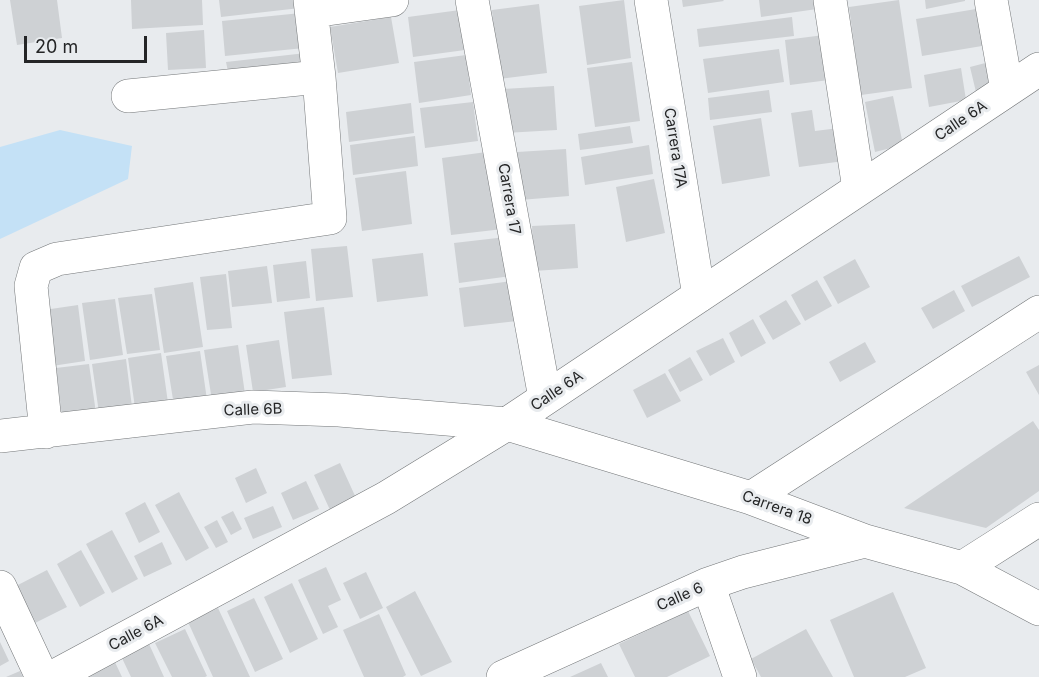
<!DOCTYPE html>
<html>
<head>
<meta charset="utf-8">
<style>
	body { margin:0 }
	#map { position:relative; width:1039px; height:677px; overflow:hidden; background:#e8ebee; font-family:Inter,sans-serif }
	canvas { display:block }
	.scale { position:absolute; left:24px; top:36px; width:123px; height:27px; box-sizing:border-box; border:3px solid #242526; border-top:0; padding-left:8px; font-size:18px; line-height:21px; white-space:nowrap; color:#242526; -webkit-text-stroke:4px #e8ebee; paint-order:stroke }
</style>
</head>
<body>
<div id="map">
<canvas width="1039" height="677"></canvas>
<div class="scale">20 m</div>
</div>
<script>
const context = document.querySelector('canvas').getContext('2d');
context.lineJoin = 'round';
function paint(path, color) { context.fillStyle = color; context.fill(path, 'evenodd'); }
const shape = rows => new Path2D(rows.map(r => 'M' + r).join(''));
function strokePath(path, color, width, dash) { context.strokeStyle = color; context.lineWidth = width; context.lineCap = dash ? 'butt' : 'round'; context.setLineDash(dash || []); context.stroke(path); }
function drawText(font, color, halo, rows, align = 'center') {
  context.font = font + ' Inter,sans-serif'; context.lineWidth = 6; context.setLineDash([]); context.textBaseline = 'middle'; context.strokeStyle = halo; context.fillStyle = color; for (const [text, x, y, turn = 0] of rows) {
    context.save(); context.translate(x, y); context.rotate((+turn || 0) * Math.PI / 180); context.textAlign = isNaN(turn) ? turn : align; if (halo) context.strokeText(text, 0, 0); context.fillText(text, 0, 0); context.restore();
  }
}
paint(shape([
	[60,130,132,146,128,179,0,239,0,147]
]), '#c4e1f6');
paint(shape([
	[10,0,57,0,62,38,17,45],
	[131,0,202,0,203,25,132,29],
	[219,0,300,0,300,8,221,17],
	[624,0,631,58,587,65,579,6],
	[682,0,723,0,724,1,683,7],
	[759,0,815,0,817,9,761,17],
	[899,0,912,88,861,95,849,7],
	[925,0,965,0,965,1,926,9],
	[539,4,547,73,499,79,492,10],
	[982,8,988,45,922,56,916,19],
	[460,10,465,50,413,57,408,17],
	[301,13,304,48,225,56,222,21],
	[391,17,399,63,338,73,330,27],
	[792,17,794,36,699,47,697,29],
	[204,30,206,68,168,70,166,33],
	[824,35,829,80,790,85,785,40],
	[779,49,784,82,708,93,703,59],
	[306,53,305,73,231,86,226,62],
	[466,55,471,95,419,103,414,62],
	[993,61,999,86,976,92,970,67],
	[632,62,640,121,595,127,587,68],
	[961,68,966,100,929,107,924,75],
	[554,86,557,130,505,133,503,89],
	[769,90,772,112,710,120,708,98],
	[893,96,903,145,875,152,865,102],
	[473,102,478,141,425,148,420,108],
	[411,103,414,133,349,142,346,112],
	[812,110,815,131,839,128,844,161,799,167,791,113],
	[761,118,770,176,722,184,713,126],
	[630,126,633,143,580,150,578,134],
	[415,136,418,166,353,175,350,145],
	[649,145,653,174,585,185,581,157],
	[566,149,569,196,520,200,517,152],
	[494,151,503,229,451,235,442,158],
	[406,171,412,224,362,231,355,178],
	[654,179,665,233,626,242,616,187],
	[575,224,578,268,534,271,532,226],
	[506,237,511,276,459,283,454,243],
	[347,246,353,297,316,301,311,249],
	[423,253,428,296,377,302,372,259],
	[1019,256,1030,277,972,307,961,286],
	[855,259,870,287,838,304,823,277],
	[306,261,310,298,277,302,273,265],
	[267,266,272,303,232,307,228,271],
	[226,274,232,328,207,330,200,277],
	[817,280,832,306,805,321,791,295],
	[512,281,517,321,464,327,459,288],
	[193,282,203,347,164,353,154,288],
	[954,290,965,311,933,329,921,308],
	[152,294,160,350,127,354,118,298],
	[115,299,123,355,90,360,82,303],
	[786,300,801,324,773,340,759,316],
	[78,305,85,361,52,366,44,310],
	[324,307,332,375,292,379,284,312],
	[753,319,766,343,741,357,729,333],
	[723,338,735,362,710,376,696,351],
	[279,340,286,387,253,392,246,345],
	[865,342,876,362,840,382,829,362],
	[238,345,246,401,213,407,204,350],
	[200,351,208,407,175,412,166,356],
	[161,353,169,410,136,415,128,358],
	[690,357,703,380,680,392,668,370],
	[126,359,133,415,100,420,92,364],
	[89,364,97,420,63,425,56,368],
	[1039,365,1039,395,1026,372],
	[665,373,681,401,647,418,633,390],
	[1033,421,1039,430,1039,491,986,528,904,508],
	[340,463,356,498,330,510,314,475],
	[256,468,267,493,246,503,235,478],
	[306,481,319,509,293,520,281,493],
	[179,492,209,548,186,561,155,505],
	[145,502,160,532,139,543,125,513],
	[273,506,282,527,253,539,244,518],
	[233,511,242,529,231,535,221,517],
	[217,520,228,542,216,548,204,527],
	[112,530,138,579,112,593,86,544],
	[162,542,172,564,144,577,134,556],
	[81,550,105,593,80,607,57,564],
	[326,567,341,600,328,606,338,627,323,634,298,580],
	[47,570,67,607,35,623,16,586],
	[366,572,383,608,360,619,343,583],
	[292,583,318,639,290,653,264,597],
	[415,591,452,662,421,676,386,607],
	[893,592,926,668,905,677,854,677,830,620],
	[254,598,283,659,255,672,227,611],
	[218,608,250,677,213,677,188,622],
	[688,611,710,656,667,677,635,677,619,644],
	[379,614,406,675,403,677,364,677,343,630],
	[185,629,207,676,205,677,172,677,155,643],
	[806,629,833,677,761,677,751,659],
	[0,642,9,661,0,666],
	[149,644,164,677,131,677,121,656],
	[113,658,122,677,81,677],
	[601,663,608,677,570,677],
	[20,671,23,677,6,677]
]), '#ced1d4');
const minor = shape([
	[472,0,545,398],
	[651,0,699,296],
	[830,0,859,189],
	[991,0,1007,90],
	[313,11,392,0],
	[128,96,319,77],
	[46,432,31,286,36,268,57,259,330,218,319,77,310,0],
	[0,436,253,407,339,410,507,424,751,498,865,541,962,568,1039,609],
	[751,498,1039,312],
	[962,568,1039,519],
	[708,584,740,677],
	[0,587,42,677],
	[53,677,386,498,507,424,1039,69],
	[503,677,708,584,743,572,865,541]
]);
strokePath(minor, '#737678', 34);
strokePath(minor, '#fff', 33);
drawText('15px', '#242526', '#e8ebee', [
	["Calle 6A",961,121,-34],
	["Carrera 17A",675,148,81],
	["Carrera 17",509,199,80],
	["Calle 6A",557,391,-34],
	["Calle 6B",253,410,-2],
	["Carrera 18",777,508,20],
	["Calle 6",680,597,-24],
	["Calle 6A",136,633,-28]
]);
</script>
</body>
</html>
